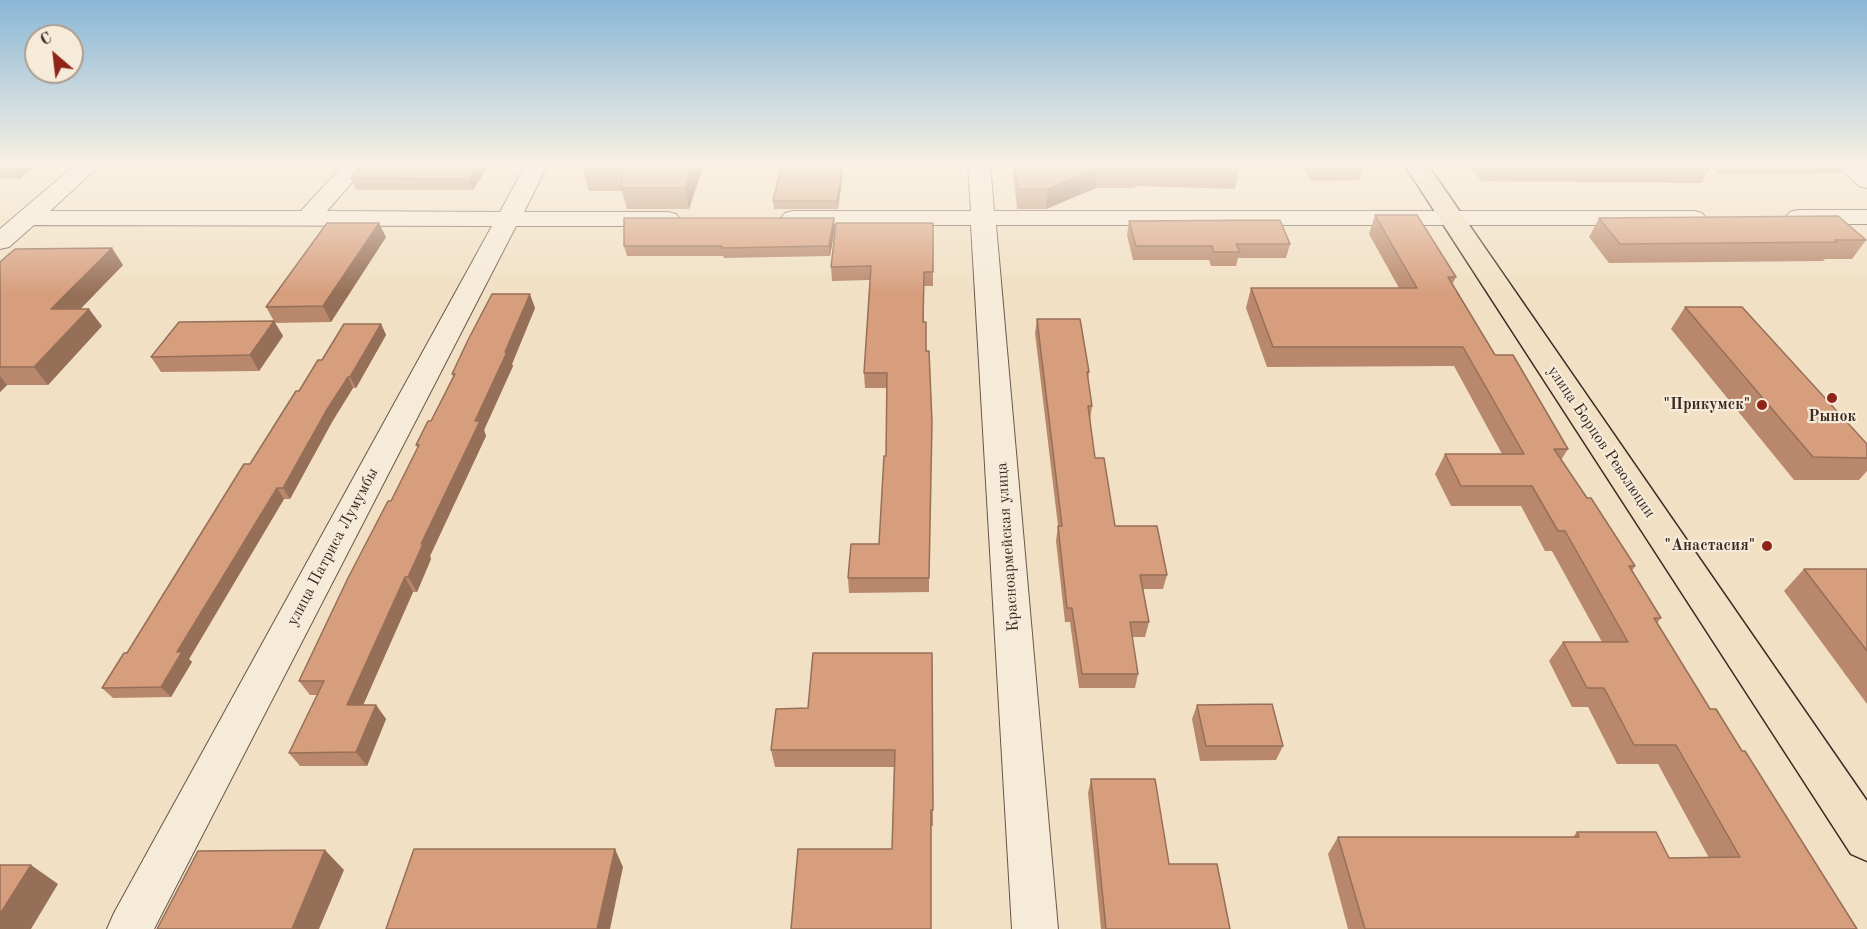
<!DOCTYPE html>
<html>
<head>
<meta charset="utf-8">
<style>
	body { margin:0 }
	#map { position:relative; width:1867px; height:929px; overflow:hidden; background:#f1e0c4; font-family:"Old Standard TT",serif }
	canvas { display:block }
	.north { position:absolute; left:24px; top:24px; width:60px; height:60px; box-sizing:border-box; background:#f6ebd9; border:2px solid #ab9d90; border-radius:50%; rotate:332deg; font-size:16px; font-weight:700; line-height:24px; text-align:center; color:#3b2922 }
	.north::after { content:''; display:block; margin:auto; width:21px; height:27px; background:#8f2418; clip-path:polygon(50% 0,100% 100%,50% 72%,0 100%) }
</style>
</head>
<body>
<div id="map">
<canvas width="1867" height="929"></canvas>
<div class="north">С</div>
</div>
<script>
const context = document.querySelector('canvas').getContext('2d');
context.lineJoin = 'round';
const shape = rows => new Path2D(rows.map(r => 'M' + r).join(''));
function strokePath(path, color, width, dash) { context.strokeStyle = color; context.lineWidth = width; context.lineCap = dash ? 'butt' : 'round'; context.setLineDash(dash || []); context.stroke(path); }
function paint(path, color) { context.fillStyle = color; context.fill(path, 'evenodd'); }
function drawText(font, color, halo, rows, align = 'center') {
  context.font = font + ' "Old Standard TT",serif'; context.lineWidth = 4.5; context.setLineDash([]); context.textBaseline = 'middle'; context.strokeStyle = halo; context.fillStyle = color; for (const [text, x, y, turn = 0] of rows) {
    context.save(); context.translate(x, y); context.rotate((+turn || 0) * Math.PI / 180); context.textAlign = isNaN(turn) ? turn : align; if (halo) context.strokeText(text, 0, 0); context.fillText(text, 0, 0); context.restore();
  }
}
const minor = shape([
	[76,164,101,164,50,211,301,211,344,164,368,164,327,211,500,212,526,164,548,164,524,212,668,212,676,214,680,219,676,224,668,226,516,226,154,929,107,929,114,913,492,226,34,225,9,247,0,249,0,229,76,164],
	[968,164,990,164,994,211,1694,211,1702,213,1706,218,1702,223,1694,225,996,225,1058,929,1012,929,971,225,793,225,785,223,781,218,785,213,793,211,971,211,968,164],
	[1836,164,1861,164,1867,169,1867,188,1859,186,1836,164],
	[1798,210,1867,210,1867,224,1798,224,1790,222,1786,217,1790,212,1798,210]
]);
const major = shape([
	[1404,164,1427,164,1867,801,1867,861,1851,854,1404,164]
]);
strokePath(minor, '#68574a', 2);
strokePath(major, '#3b2922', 3);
paint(minor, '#f6ebd9');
paint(major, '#f1e0c4');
paint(shape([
	[0,164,38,164,20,179,0,178],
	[363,164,490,164,473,190,357,190,351,178],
	[704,164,689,209,627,209,622,191,589,191,583,170],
	[1012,164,1237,164,1239,170,1235,189,1135,186,1135,188,1096,188,1046,209,1017,209],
	[1302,164,1362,164,1364,166,1359,180,1311,181],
	[1469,164,1848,164,1842,173,1720,175,1711,167,1701,183,1481,181],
	[843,165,843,172,838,209,774,209,773,201],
	[1375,215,1456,277,1452,285,1495,355,1568,449,1561,460,1587,498,1635,566,1632,571,1661,618,1657,623,1710,709,1742,751,1857,929,1348,929,1328,854,1338,837,1573,837,1577,832,1669,858,1709,858,1658,764,1617,764,1588,707,1572,707,1549,661,1563,642,1602,642,1552,551,1545,551,1521,506,1451,506,1435,474,1445,454,1502,454,1454,366,1267,367,1246,308,1251,288,1399,288,1369,234],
	[1599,218,1866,240,1852,259,1825,259,1823,261,1609,263,1589,237],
	[1129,221,1290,244,1286,258,1238,258,1236,266,1211,266,1209,260,1133,260,1127,235],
	[933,223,933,286,924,286,924,322,926,351,929,351,929,592,849,593,848,578,879,544,886,456,887,388,865,388,864,373,870,280,832,281,831,267],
	[835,228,830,256,724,258,723,256,627,256,624,246],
	[386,237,331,322,275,323,283,336,259,371,161,372,151,357,274,321,266,307],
	[0,262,123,265,80,309,102,326,48,385,7,385,0,392],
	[1685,307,1867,444,1867,471,1859,480,1794,480,1671,329],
	[535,308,512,364,513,366,484,430,486,436,430,556,431,559,417,592,413,592,363,705,376,705,386,719,367,766,300,766,289,753,317,695,310,695,299,681,418,449,416,445,431,421,453,376,452,374],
	[1037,319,1089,372,1088,382,1092,406,1090,421,1095,458,1115,526,1167,575,1163,589,1143,589,1149,622,1145,637,1132,637,1138,674,1135,688,1079,688,1070,622,1065,622,1056,541,1058,526,1035,333],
	[381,324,386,335,356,388,353,388,332,422,290,499,284,499,189,659,192,662,171,697,113,698,102,688,127,653,250,464,299,391,322,360],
	[1804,569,1867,569,1867,704,1784,591],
	[932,653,933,826,931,826,892,849,894,767,775,767,771,750,808,708],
	[1197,705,1283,746,1276,760,1200,761,1192,719],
	[1091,779,1169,864,1230,929,1101,929,1088,793]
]), '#b9886c');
paint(shape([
	[10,164,38,164,20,179],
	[478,164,490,164,473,190,469,179],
	[693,164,704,164,689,209,685,188],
	[843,165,843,172,838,209,837,201],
	[1098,168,1096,188,1046,209,1048,189],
	[834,218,835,228,830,256,829,246],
	[379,223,386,237,331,322,323,306],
	[112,248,123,265,64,326,51,309],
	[530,294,535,308,512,364,513,366,484,430,486,436,430,556,431,559,417,592,408,577,421,544],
	[89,309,102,326,48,385,34,367],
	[274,321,283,336,259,371,250,355],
	[381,324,386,335,356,388,350,377],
	[0,376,7,385,0,392],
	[348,377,353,388,332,422,290,499,283,488,326,411],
	[277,488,284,499,189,659,192,662,171,697,161,687,177,652],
	[405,577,413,592,357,719,347,705],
	[376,705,386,719,367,766,356,752],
	[615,849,623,867,610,929,597,929],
	[325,850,344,870,319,929,292,929],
	[31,865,58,884,31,929,0,929,0,914]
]), '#966f58');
const building = shape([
	[363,164,478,164,469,179,351,178,363,164],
	[586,164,693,164,685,188,622,188,622,170,583,170,586,164],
	[782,164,843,165,837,201,773,201,782,164],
	[1015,164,1237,164,1239,170,1137,166,1138,169,1098,168,1048,189,1018,189,1015,164],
	[1314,164,1362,164,1364,166,1315,167,1314,164],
	[1375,215,1417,215,1456,277,1448,277,1495,355,1513,355,1568,449,1554,449,1587,498,1591,498,1635,566,1629,566,1661,618,1654,618,1710,709,1716,709,1742,751,1745,751,1857,929,1365,929,1338,837,1579,837,1577,832,1656,832,1669,858,1740,857,1676,745,1634,745,1604,688,1587,688,1563,642,1628,642,1565,531,1558,531,1532,486,1461,486,1445,454,1524,454,1463,347,1273,347,1251,288,1417,288,1375,215],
	[1838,216,1866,240,1835,240,1837,242,1620,244,1599,218,1838,216],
	[624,218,834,218,829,246,722,248,722,246,624,246,624,218],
	[1280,220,1290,244,1236,244,1240,252,1214,252,1212,246,1136,246,1129,221,1280,220],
	[327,223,379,223,323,306,266,307,327,223],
	[836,223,933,223,933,272,924,272,923,322,926,322,926,351,929,351,932,422,929,578,848,578,851,544,879,544,884,456,886,456,887,373,864,373,871,266,831,267,836,223],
	[112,248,51,309,89,309,34,367,0,367,0,262,15,249,112,248],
	[492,294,530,294,505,352,507,352,475,421,480,421,421,544,423,544,408,577,405,577,347,705,376,705,356,752,289,753,324,681,299,681,348,578,388,501,391,501,419,445,416,445,428,421,431,421,455,374,452,374,468,340,492,294],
	[1685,307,1742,307,1867,444,1867,458,1813,457,1685,307],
	[1037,319,1080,319,1089,372,1087,372,1092,406,1088,406,1095,458,1104,458,1115,526,1157,526,1167,575,1140,575,1149,622,1130,622,1138,674,1082,674,1072,608,1067,608,1058,526,1062,526,1037,319],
	[274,321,250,355,151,357,179,322,274,321],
	[344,324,381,324,350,377,348,377,326,411,283,488,277,488,177,652,182,652,161,687,102,688,124,653,127,653,244,464,250,464,296,391,299,391,318,360,322,360,344,324],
	[1804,569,1867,569,1867,651,1804,569],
	[813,653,932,653,933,810,931,810,931,929,791,929,798,849,892,849,895,750,771,750,776,709,808,708,813,653],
	[1272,704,1283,746,1206,746,1197,705,1272,704],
	[1091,779,1155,779,1169,864,1217,864,1230,929,1106,929,1091,779],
	[414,849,615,849,597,929,386,929,414,849],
	[325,850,292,929,157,929,198,851,325,850],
	[0,865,31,865,0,914,0,865]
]);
paint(building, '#d79e7e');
strokePath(building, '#966f58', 1.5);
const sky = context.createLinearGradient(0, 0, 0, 294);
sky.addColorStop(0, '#8ab7d6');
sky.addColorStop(0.56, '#f9f1e4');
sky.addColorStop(1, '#f9f1e400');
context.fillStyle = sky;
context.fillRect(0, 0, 1867, 294);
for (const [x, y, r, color] of [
	[1832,398,6,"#8f2418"],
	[1762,405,6,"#8f2418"],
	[1767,546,6,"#8f2418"]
]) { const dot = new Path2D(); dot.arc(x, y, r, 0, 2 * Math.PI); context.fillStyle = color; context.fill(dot); strokePath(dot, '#f6ebd9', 2); }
drawText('bold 16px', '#3b2922', '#f6ebd9', [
	["\"Прикумск\"",1750,405],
	["Рынок",1832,417,"center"],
	["\"Анастасия\"",1755,546]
], 'right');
drawText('16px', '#3b2922', '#f6ebd9', [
	["улица Борцов Революции",1601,442,56],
	["улица Патриса Лумумбы",333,547,-62],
	["Красноармейская улица",1008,547,-94]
]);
</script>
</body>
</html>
